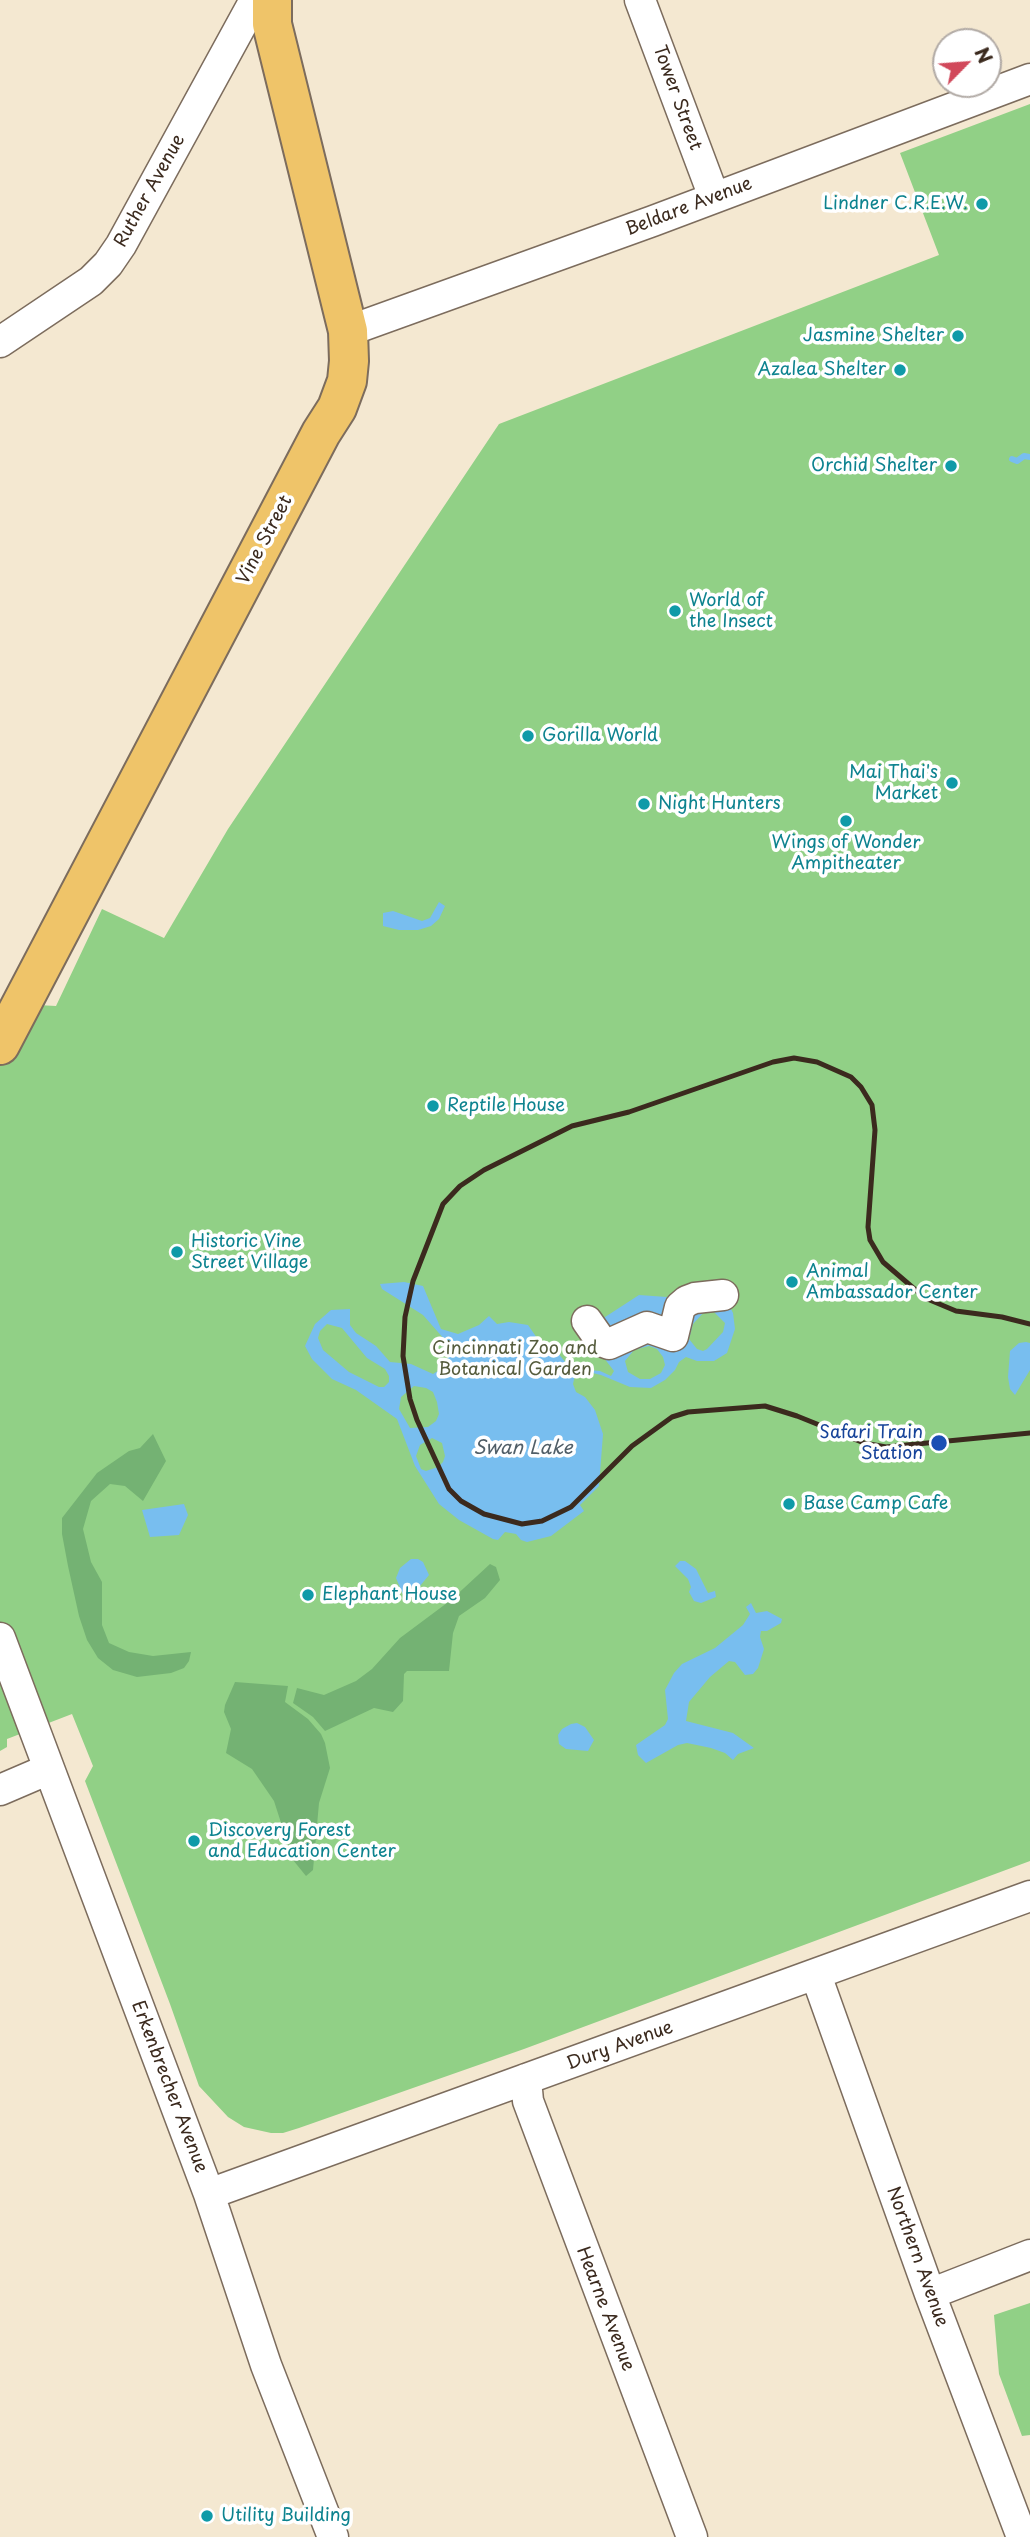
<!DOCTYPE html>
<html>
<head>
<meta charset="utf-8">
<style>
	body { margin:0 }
	#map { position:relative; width:1030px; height:2537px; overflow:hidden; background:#f4e8d1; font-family:"Playpen Sans",sans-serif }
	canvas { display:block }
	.north { position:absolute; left:932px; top:28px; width:70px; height:70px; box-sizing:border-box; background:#fff; border:2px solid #b1aaa5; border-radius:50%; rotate:65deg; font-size:19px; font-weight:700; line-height:28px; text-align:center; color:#3b2a1e }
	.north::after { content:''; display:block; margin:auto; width:24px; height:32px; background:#d1495b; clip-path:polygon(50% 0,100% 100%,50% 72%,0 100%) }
</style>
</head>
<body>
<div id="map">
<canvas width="1030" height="2537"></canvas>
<div class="north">N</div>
</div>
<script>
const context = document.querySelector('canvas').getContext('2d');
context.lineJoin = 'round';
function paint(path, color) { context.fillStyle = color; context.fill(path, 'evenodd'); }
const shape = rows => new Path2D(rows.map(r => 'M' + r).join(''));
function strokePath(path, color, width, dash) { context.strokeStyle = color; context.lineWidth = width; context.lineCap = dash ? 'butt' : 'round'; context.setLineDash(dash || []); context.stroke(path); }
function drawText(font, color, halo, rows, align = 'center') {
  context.font = font + ' "Playpen Sans",sans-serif'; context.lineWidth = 7; context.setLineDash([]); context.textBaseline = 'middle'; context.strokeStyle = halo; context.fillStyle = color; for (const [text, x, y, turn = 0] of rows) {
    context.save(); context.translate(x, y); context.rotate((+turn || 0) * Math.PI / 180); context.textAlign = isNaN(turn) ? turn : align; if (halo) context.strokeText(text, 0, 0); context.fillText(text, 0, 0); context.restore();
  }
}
paint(shape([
	[1030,104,1030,1861,524,2049,299,2128,283,2133,271,2133,244,2127,228,2117,199,2086,170,2004,85,1781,93,1766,72,1714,7,1739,7,1747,0,1751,0,1003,56,1006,102,909,164,938,228,829,499,424,939,255,900,153],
	[1030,2303,1030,2435,1022,2436,999,2374,994,2315]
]), '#91d086');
paint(shape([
	[153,1434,166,1461,143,1501,125,1486,110,1484,91,1501,83,1529,91,1562,102,1582,102,1625,109,1643,129,1652,153,1656,191,1652,189,1661,184,1668,171,1673,137,1677,113,1670,98,1658,87,1640,79,1616,68,1566,62,1534,62,1518,97,1473,129,1451,140,1448],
	[490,1564,496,1567,500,1580,485,1598,459,1616,453,1633,449,1671,407,1671,404,1674,403,1701,393,1712,374,1708,325,1731,313,1717,293,1703,297,1688,324,1695,356,1681,372,1669,400,1638,451,1600],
	[235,1682,288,1686,285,1702,308,1719,321,1734,325,1743,330,1768,319,1803,313,1870,306,1876,293,1860,274,1801,252,1769,226,1753,231,1729,224,1712,225,1705]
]), '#74b273');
paint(shape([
	[439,902,445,906,439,919,431,926,418,930,399,930,383,926,383,913,393,911,422,921,430,918],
	[404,1282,423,1286,441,1329,458,1334,479,1325,489,1316,497,1324,509,1322,528,1325,544,1348,558,1353,570,1368,600,1371,611,1376,614,1371,604,1358,602,1319,639,1295,667,1297,677,1294,728,1303,733,1313,735,1329,727,1353,714,1361,697,1361,686,1357,679,1362,675,1370,665,1380,651,1388,630,1387,601,1375,584,1371,575,1375,573,1384,576,1392,585,1397,595,1410,603,1434,599,1486,580,1505,584,1511,551,1536,527,1542,521,1540,516,1534,505,1532,498,1540,493,1539,459,1520,439,1504,415,1466,397,1419,356,1390,332,1379,312,1359,305,1346,315,1324,331,1310,350,1309,350,1325,356,1333,376,1346,390,1362,411,1364,433,1374,444,1367,453,1345,445,1340,423,1315,382,1289,380,1284],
	[705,1311,713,1311,725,1323,723,1332,707,1349,703,1351,697,1349,689,1339,693,1324],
	[327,1324,342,1328,367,1358,385,1369,389,1376,389,1382,384,1387,379,1387,349,1372,323,1350,318,1338,320,1331],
	[649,1346,657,1349,663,1357,665,1365,661,1373,650,1379,640,1379,628,1372,625,1361,634,1350],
	[414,1386,426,1388,433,1392,437,1402,439,1414,436,1421,428,1427,410,1428,399,1409,401,1397],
	[432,1438,442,1443,445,1456,443,1462,438,1467,426,1471,421,1469,416,1456,420,1445],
	[1026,1342,1030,1343,1030,1370,1015,1395,1010,1389,1008,1377,1010,1351,1019,1343],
	[184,1504,188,1515,179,1535,150,1537,142,1510],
	[411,1559,418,1559,423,1562,429,1575,420,1586,404,1597,396,1578,400,1568],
	[680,1561,685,1561,696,1569,708,1593,715,1591,716,1597,701,1603,694,1601,689,1592,691,1587,688,1579,675,1566],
	[751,1603,756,1613,767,1611,782,1619,781,1623,767,1631,761,1631,760,1637,764,1649,758,1668,753,1674,745,1675,735,1662,729,1661,710,1677,689,1702,686,1721,733,1733,754,1748,738,1754,733,1760,725,1753,711,1748,687,1743,678,1745,646,1763,638,1755,636,1745,665,1725,668,1719,665,1690,674,1673,682,1664,715,1648,743,1625,750,1614,746,1607],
	[577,1723,585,1727,594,1740,588,1751,566,1749,559,1744,558,1735,562,1729,571,1724]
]), '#78beef');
strokePath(shape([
	[1012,459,1017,461,1024,456,1030,457]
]), '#78beef', 6);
const minor = shape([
	[640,0,714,197],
	[348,331,653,221,1030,79],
	[0,342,91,281,108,264,121,245,255,0],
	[587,1321,601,1341,609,1344,647,1327,673,1336,680,1307,687,1301,695,1298,723,1295],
	[0,1638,209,2194,266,2365,333,2537],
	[0,1790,49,1769],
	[816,1975,930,2294,1022,2537],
	[526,2079,528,2101,692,2537],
	[209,2194,1030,1896],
	[930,2294,1030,2255]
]);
const major = shape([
	[0,1045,321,433,337,408,347,381,349,361,348,331,272,24,272,0]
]);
strokePath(minor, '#7c6c5d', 33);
strokePath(major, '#7c6c5d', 42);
strokePath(minor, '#fff', 30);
strokePath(major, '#efc469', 38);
strokePath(shape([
	[1030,1324,1002,1317,956,1311,925,1298,883,1262,870,1240,868,1227,875,1130,872,1105,861,1087,851,1077,817,1062,794,1058,773,1062,629,1112,572,1126,484,1170,460,1186,443,1204,413,1281,405,1317,403,1356,410,1399,417,1420,449,1489,461,1501,484,1514,522,1524,542,1521,571,1507,632,1446,672,1417,688,1412,765,1406,797,1416,864,1443,886,1447,1030,1433]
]), '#3b2a1e', 5);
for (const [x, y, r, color] of [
	[982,204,7,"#0f9aa8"],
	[958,336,7,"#0f9aa8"],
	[900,370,7,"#0f9aa8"],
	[951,466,7,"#0f9aa8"],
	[675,611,7,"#0f9aa8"],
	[528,736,7,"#0f9aa8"],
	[952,783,7,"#0f9aa8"],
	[644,804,7,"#0f9aa8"],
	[846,821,7,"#0f9aa8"],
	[433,1106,7,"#0f9aa8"],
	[177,1252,7,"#0f9aa8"],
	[792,1282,7,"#0f9aa8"],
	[939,1443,9,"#1a4fb4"],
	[789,1504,7,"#0f9aa8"],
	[308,1595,7,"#0f9aa8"],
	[194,1841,7,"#0f9aa8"],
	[207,2516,7,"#0f9aa8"]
]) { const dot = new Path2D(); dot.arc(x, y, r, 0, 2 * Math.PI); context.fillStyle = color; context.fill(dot); strokePath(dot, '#fff', 2.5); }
drawText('18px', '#3b2a1e', '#fff', [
	["Tower Street",677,98,70],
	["Ruther Avenue",150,191,-61],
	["Beldare Avenue",689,207,-21],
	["Vine Street",265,540,-62],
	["Dury Avenue",620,2046,-20],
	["Erkenbrecher Avenue",169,2087,69],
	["Northern Avenue",917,2257,70],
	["Hearne Avenue",605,2309,69]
]);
drawText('18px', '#0d838f', '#fff', [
	["Lindner C.R.E.W.",968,204,"right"],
	["Jasmine Shelter",944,336,"right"],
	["Azalea Shelter",886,370,"right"],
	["Orchid Shelter",937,466,"right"],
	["World of",689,601],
	["the Insect",689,622],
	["Gorilla World",542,736],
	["Mai Thai's",938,773,"right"],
	["Market",938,794,"right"],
	["Night Hunters",658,804],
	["Wings of Wonder",846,843,"center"],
	["Ampitheater",846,864,"center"],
	["Reptile House",447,1106],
	["Historic Vine",191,1242],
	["Street Village",191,1263],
	["Animal",806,1272],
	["Ambassador Center",806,1293],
	["Base Camp Cafe",803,1504],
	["Elephant House",322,1595],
	["Discovery Forest",208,1831],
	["and Education Center",208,1852],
	["Utility Building",221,2516]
], 'left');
drawText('18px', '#555c3d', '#fff', [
	["Cincinnati Zoo and",515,1349],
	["Botanical Garden",515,1370]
]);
drawText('18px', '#164399', '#fff', [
	["Safari Train",923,1433],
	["Station",923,1454]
], 'right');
drawText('italic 19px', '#505e67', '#fff', [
	["Swan Lake",523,1449]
]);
</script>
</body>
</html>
